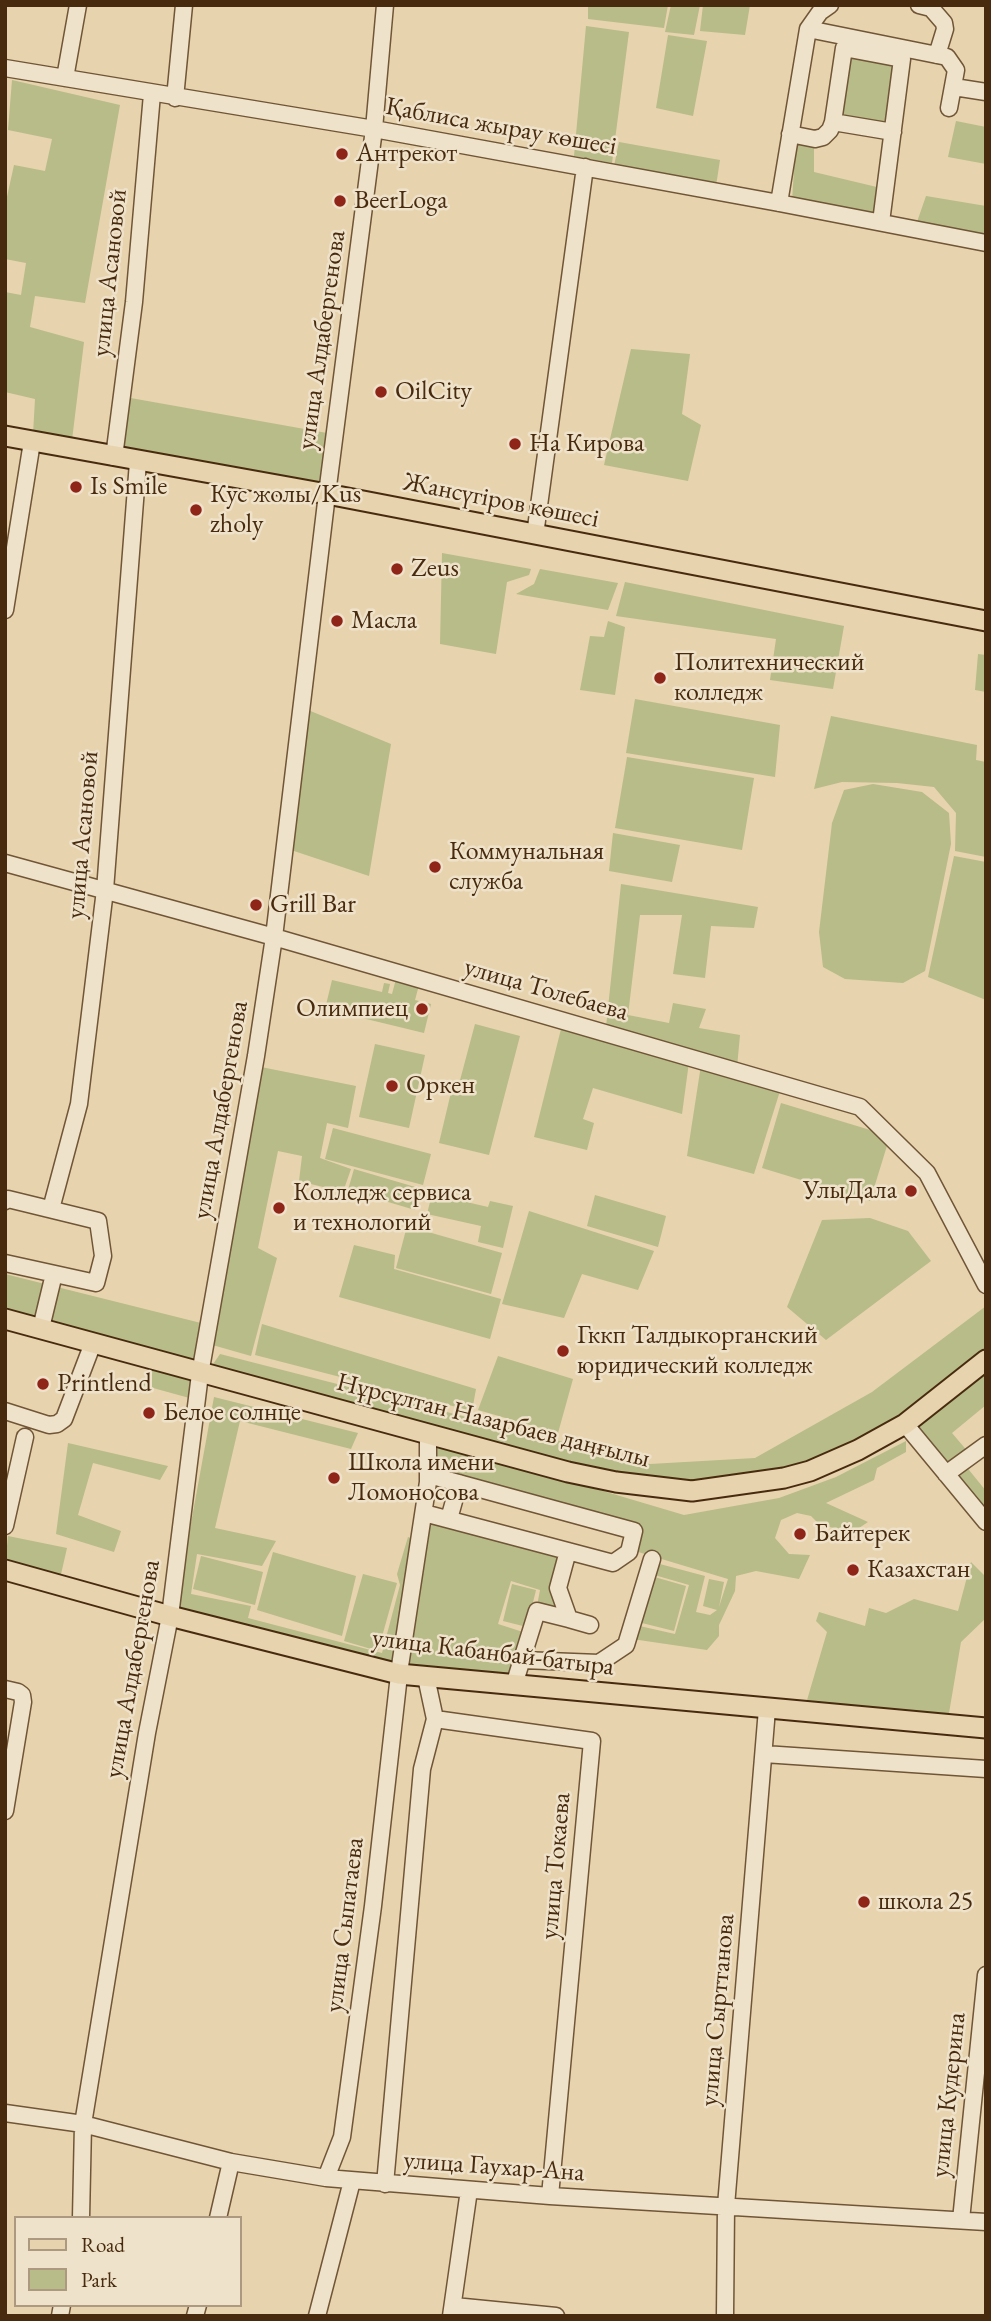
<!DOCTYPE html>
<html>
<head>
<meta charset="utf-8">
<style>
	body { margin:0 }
	#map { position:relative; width:991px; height:2321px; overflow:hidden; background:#e7d3ae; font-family:"EB Garamond",serif }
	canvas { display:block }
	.frame { position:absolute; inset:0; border:7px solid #482b0e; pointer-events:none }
	.legend { position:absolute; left:14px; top:2216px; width:228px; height:91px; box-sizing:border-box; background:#efe2ca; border:2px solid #ac997f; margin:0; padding:9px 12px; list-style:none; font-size:21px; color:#482b0e }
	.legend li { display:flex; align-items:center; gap:14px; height:35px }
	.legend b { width:35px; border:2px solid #ac997f }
</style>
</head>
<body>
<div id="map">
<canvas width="991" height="2321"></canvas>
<div class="frame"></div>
<ul class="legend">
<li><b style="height:9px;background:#e7d3ae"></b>Road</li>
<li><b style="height:19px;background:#b7bc89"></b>Park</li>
</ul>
</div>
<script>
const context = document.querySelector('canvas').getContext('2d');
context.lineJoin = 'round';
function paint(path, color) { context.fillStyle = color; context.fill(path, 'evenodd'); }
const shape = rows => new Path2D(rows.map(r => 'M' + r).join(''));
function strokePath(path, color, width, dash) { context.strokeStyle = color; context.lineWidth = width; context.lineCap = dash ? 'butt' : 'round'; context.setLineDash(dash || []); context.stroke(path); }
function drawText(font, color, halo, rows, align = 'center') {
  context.font = font + ' "EB Garamond",serif'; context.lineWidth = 5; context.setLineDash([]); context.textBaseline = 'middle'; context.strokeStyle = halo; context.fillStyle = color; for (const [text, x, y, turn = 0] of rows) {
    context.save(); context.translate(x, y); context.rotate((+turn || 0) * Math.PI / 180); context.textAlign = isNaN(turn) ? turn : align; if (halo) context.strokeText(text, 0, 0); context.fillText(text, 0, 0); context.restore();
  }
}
paint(shape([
	[588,5,668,5,664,28,588,19],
	[671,5,700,5,694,35,665,32],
	[703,5,750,5,745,35,700,31],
	[586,26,629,32,612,163,574,156],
	[668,35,707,41,693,116,656,108],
	[848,55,898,64,889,127,839,118],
	[12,80,120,105,85,303,35,296,30,327,84,342,72,440,33,434,35,399,5,392,5,292,21,295,26,263,5,259,5,206,14,165,45,171,52,139,8,130],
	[956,121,986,127,986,164,948,157],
	[796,139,814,142,814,172,881,188,878,217,792,201],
	[619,142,720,160,716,186,614,166],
	[926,196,986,206,986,236,917,222],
	[631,349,690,354,682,414,701,425,688,481,604,465],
	[125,397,327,433,320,487,120,452],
	[442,553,531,569,529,575,507,582,496,654,440,644],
	[540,569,618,583,608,610,516,594,534,584],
	[625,582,844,626,833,689,770,680,776,639,616,616],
	[608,621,625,627,615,695,580,690,590,636,604,637],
	[978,654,986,655,986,692,975,690],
	[635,699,780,725,775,777,626,753],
	[308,710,391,744,369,876,291,850],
	[831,716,977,745,976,760,986,762,986,857,955,851,956,813,934,787,897,783,842,782,814,789],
	[627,757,754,778,742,850,615,828],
	[873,784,922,792,949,813,951,844,925,971,903,983,845,979,823,967,819,932,832,823,844,790],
	[613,833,680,845,672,882,609,871],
	[954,856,986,862,986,1000,928,977],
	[621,884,758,907,754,928,711,926,705,978,673,974,682,915,640,915,628,1015,669,1023,673,1003,706,1009,699,1028,740,1035,737,1067,606,1027],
	[396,979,419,985,415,1000,431,1004,424,1033,325,1009,332,980,382,992,384,983,390,984,388,993,392,994],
	[475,1024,520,1036,489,1155,439,1143,453,1084,473,1088,459,1084],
	[562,1025,689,1062,682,1114,593,1088,583,1119,594,1123,587,1150,534,1137],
	[375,1044,425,1055,409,1128,359,1117],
	[701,1065,780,1091,754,1174,687,1156],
	[261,1067,356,1086,348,1128,327,1123,320,1158,351,1169,343,1192,299,1181,302,1156,278,1151,258,1248,277,1258,251,1356,209,1344],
	[781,1103,890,1136,870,1201,762,1168],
	[333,1128,431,1154,423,1185,325,1159],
	[354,1169,422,1189,415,1210,348,1190],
	[432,1194,488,1207,490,1201,513,1206,503,1248,478,1242,481,1226,427,1214],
	[595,1195,666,1216,658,1247,587,1226],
	[529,1211,654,1251,638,1290,582,1274,564,1318,502,1304],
	[870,1218,908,1231,931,1261,826,1340,787,1307,822,1220],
	[407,1226,502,1253,491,1294,396,1268],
	[354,1245,395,1255,394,1269,501,1299,490,1339,339,1297],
	[5,1274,205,1324,197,1366,5,1314],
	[986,1306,986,1350,897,1424,789,1469,696,1486,583,1475,209,1370,220,1354,650,1464,755,1458,872,1392],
	[262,1324,476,1389,472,1411,255,1355],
	[498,1356,573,1379,558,1433,478,1410],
	[986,1362,986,1405,952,1433,969,1453,946,1470,909,1425],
	[154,1366,197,1376,193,1399,135,1383,147,1378],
	[214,1397,358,1433,351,1449,240,1421,215,1528,276,1541,262,1566,197,1554,191,1594,251,1606,248,1618,382,1653,400,1585,397,1574,408,1537,416,1540,393,1668,175,1611],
	[906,1441,906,1452,877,1468,874,1480,826,1503,868,1522,853,1532,820,1525,811,1516,797,1513,781,1520,775,1538,789,1554,810,1555,799,1579,756,1571,736,1576,735,1591,719,1625,719,1636,707,1650,632,1639,635,1625,675,1634,689,1585,651,1574,656,1563,705,1576,696,1612,710,1615,717,1610,703,1606,709,1579,724,1582,719,1607,728,1579,635,1551,638,1530,436,1474,438,1442,684,1515,779,1498,836,1477],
	[68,1443,168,1466,160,1480,93,1463,78,1515,121,1531,114,1552,56,1534],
	[965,1465,986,1491,986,1516,951,1473],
	[428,1517,563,1557,561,1613,537,1606,540,1590,511,1581,498,1624,526,1633,511,1682,403,1669],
	[8,1536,67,1548,59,1583,5,1566],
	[273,1552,356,1576,342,1636,257,1610],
	[201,1556,263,1572,255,1605,193,1589],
	[971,1562,986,1577,986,1618,961,1642,948,1719,805,1707,827,1632,816,1621,819,1612,865,1626,869,1608,886,1613,914,1599,958,1611],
	[363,1574,397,1583,378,1651,344,1641],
	[651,1576,686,1586,674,1631,638,1622],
	[512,1584,536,1590,527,1627,503,1621]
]), '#b7bc89');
const minor = shape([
	[919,5,931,8,944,23,945,29,937,55],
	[808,29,947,57,956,70,949,108],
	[5,68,374,129,779,203,986,243],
	[65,78,78,5],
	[954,87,986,92],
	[175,98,184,5],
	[790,134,815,139,823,137,830,130,833,122],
	[779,203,808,29,820,12,830,5],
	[881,222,902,59,844,48,833,122,893,132],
	[114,457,134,302,152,94],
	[535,535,585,167],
	[5,610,32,442],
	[5,863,274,937,860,1107,927,1173,986,1285],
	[5,1201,8,1199,98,1221,103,1256,96,1283,5,1263],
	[51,1209,79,1104,105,890,138,462],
	[41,1328,54,1274],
	[5,1411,49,1425,57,1424,64,1419,93,1343],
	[905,1424,986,1522],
	[946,1474,986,1445],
	[424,1513,613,1563,629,1552,634,1531,429,1475],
	[449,1519,459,1483],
	[5,1526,25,1437],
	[569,1619,590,1625],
	[522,1660,599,1663,626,1645,652,1559],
	[426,1677,435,1719,592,1741,550,2196],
	[514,1685,537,1611,569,1619,558,1588,568,1551],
	[5,1689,18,1692,22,1695,23,1702,5,1811],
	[764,1754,986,1769],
	[5,2113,83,2124,231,2162,326,2178,550,2196,986,2222],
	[326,2178,342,2137,373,1906,400,1666,428,1482,428,1435],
	[385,2184,422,1769,435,1719],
	[81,2218,83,2124,147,1733,170,1616,200,1374,256,1056,274,937,327,494,374,129,385,5],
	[218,2218,231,2162],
	[961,2220,986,1975],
	[454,2306,556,2316],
	[60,2316,62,2305],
	[195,2316,198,2305],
	[317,2316,352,2181],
	[451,2316,469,2190],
	[725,2316,726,2206,767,1709]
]);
const major = shape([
	[5,436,327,494,986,621],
	[5,1319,568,1472,616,1482,692,1491,784,1478,810,1471,858,1450,905,1424,986,1360],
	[5,1570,170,1616,399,1674,986,1728]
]);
strokePath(minor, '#705536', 19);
strokePath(major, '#482b0e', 23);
strokePath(minor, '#efe2ca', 16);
strokePath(major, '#e7d3ae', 19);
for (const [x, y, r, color] of [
	[342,154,7,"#8f2418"],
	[340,201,7,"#8f2418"],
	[381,392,7,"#8f2418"],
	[515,444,7,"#8f2418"],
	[76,487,7,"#8f2418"],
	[196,510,7,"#8f2418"],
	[397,569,7,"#8f2418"],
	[337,621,7,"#8f2418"],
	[660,678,7,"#8f2418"],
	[435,867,7,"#8f2418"],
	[256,905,7,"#8f2418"],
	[422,1009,7,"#8f2418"],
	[392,1086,7,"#8f2418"],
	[911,1191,7,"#8f2418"],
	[279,1208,7,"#8f2418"],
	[563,1351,7,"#8f2418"],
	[43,1384,7,"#8f2418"],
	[149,1413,7,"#8f2418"],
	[334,1478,7,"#8f2418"],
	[800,1534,7,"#8f2418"],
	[853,1570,7,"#8f2418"],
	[864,1902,7,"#8f2418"]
]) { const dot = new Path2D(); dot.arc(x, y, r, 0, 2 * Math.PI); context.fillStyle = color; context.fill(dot); strokePath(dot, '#efe2ca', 2.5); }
drawText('26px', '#482b0e', '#efe2ca', [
	["Қаблиса жырау көшесі",501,127,10],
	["улица Асановой",110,273,-84],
	["улица Алдабергенова",322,340,-82],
	["Жансүгіров көшесі",501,501,11],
	["улица Асановой",83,835,-85],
	["улица Толебаева",546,990,16],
	["улица Алдабергенова",221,1110,-80],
	["Нұрсұлтан Назарбаев даңғылы",493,1421,14],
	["улица Кабанбай-батыра",493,1653,7],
	["улица Алдабергенова",133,1669,-80],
	["улица Токаева",556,1866,-85],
	["улица Сыпатаева",345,1925,-83],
	["улица Сырттанова",718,2010,-85],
	["улица Кудерина",949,2095,-84],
	["улица Гаухар-Ана",494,2167,4]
]);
drawText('26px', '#482b0e', '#efe2ca', [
	["Антрекот",356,154],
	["BeerLoga",354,201],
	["OilCity",395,392],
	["На Кирова",529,444],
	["Is Smile",90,487],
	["Кус жолы/Kus",210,495],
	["zholy",210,525],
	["Zeus",411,569],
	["Масла",351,621],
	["Политехнический",674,663],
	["колледж",674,693],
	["Коммунальная",449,852],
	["служба",449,882],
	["Grill Bar",270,905],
	["Олимпиец",408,1009,"right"],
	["Оркен",406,1086],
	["УлыДала",897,1191,"right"],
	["Колледж сервиса",293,1193],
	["и технологий",293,1223],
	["Гккп Талдыкорганский",577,1336],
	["юридический колледж",577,1366],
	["Printlend",57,1384],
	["Белое солнце",163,1413],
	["Школа имени",348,1463],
	["Ломоносова",348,1493],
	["Байтерек",814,1534],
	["Казахстан",867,1570],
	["школа 25",878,1902]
], 'left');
</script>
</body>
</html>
